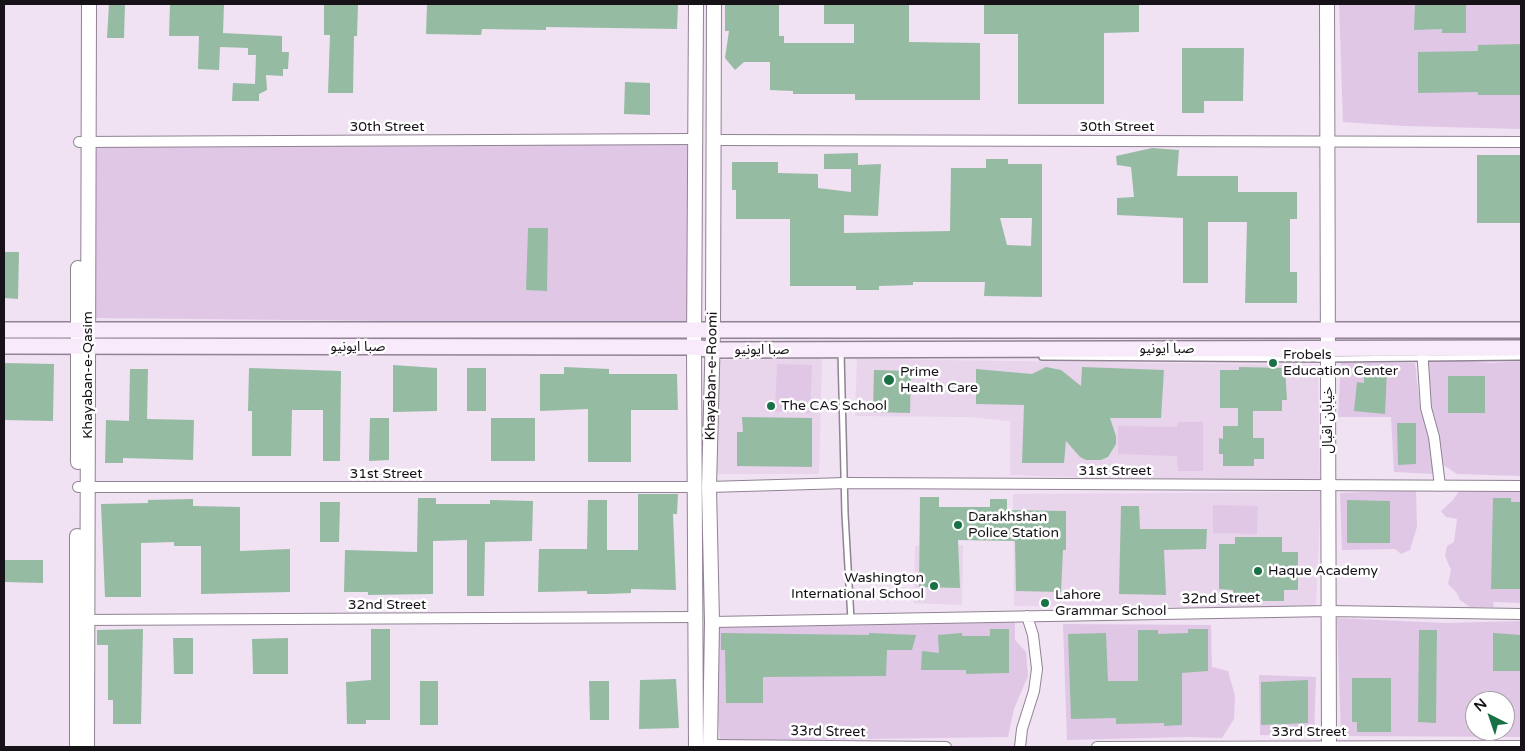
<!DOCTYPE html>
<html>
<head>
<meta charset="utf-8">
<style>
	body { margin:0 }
	#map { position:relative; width:1525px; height:751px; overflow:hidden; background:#f0e1f3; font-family:"Varela Round",sans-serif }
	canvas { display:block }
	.frame { position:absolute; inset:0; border:5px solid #171218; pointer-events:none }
	.north { position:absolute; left:1465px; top:691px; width:50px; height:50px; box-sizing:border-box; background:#fff; border:1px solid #a2a0a3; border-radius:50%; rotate:319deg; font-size:14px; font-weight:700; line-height:20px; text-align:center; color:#171218 }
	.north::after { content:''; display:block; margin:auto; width:18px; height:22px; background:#187246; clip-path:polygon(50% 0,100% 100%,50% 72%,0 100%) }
</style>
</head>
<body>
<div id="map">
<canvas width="1525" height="751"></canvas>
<div class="frame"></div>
<div class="north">N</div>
</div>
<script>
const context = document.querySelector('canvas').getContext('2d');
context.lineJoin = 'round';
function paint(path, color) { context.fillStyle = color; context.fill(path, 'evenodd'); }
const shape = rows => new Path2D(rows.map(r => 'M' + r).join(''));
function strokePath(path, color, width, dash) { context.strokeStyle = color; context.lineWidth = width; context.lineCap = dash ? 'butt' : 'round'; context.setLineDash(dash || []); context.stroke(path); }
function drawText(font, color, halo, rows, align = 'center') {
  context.font = font + ' "Varela Round","Noto Sans Arabic",sans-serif'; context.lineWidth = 5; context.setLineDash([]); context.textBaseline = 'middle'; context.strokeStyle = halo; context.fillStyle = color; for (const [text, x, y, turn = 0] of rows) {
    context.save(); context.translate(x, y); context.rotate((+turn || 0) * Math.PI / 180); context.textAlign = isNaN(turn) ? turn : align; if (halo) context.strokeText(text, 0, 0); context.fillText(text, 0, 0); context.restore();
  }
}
paint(shape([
	[822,359,819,474,717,474,717,360],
	[857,359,1318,365,1320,486,1010,475,1010,421,968,417,855,416],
	[1321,492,1316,607,1014,606,1013,494],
	[963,545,962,605,914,603,915,546]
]), '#e8d4eb');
paint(shape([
	[1339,4,1521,4,1521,129,1405,126,1343,122],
	[690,144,690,324,95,318,93,146],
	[1428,359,1490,363,1521,361,1521,476,1457,474,1442,464,1431,412],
	[1341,363,1415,363,1420,407,1428,428,1433,474,1394,472,1391,417,1338,417],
	[777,364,812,365,810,413,775,412],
	[1178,422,1203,422,1203,471,1178,471,1177,456,1118,454,1118,426,1177,427],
	[1416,490,1417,527,1410,550,1401,554,1395,549,1342,550,1340,493],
	[1460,490,1521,491,1521,603,1493,602,1494,607,1470,607,1460,600,1457,593,1448,584,1451,570,1445,556,1447,546,1454,542,1457,519,1446,517,1441,511,1453,500],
	[1213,505,1258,506,1257,534,1213,533],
	[1337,618,1444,623,1521,621,1521,737,1341,736],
	[1475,701,1505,701,1505,731,1475,731],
	[1015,621,1015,640,1026,652,1028,676,1014,709,1008,737,720,741,717,705,718,627],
	[1063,624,1211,625,1212,667,1228,671,1235,696,1234,719,1222,738,1187,737,1067,740],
	[1259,675,1316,677,1314,736,1260,735]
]), '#e1c7e6');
paint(shape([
	[109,4,125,4,124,38,107,38],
	[170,4,224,4,223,33,282,36,282,52,289,52,288,69,283,69,283,76,266,75,267,90,259,94,259,101,232,101,233,83,255,84,256,55,248,55,248,48,220,47,219,70,198,69,199,36,169,36],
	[324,4,358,4,357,36,354,36,353,93,328,93,330,35,324,35],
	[427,4,678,4,677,29,546,27,546,30,482,29,481,35,426,34],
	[725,4,779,4,779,36,784,36,784,43,854,43,854,24,824,24,824,4,909,4,909,42,980,43,980,100,855,100,855,94,793,94,793,91,770,90,770,62,744,62,735,70,725,58,729,31,725,31],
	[984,4,1139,4,1139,32,1104,33,1104,104,1018,104,1018,34,984,34],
	[1415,4,1466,4,1466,33,1442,33,1442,29,1414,30],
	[1521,44,1521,95,1478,95,1478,92,1418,93,1418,52,1478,51,1478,45],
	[1182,48,1244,48,1243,101,1204,101,1204,113,1182,113],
	[625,82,650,83,650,115,624,114],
	[1152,148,1179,150,1177,176,1238,176,1238,192,1297,192,1297,219,1290,219,1290,272,1297,272,1297,303,1245,303,1247,222,1208,222,1208,283,1183,283,1183,218,1117,215,1117,198,1134,197,1131,167,1117,165,1116,156],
	[858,153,858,165,881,164,878,216,844,215,844,233,950,231,951,168,986,168,986,159,1008,159,1008,164,1042,164,1042,297,984,296,985,282,913,282,913,285,879,286,879,290,856,290,856,286,790,286,790,219,736,219,736,190,732,190,732,162,778,162,778,173,818,174,818,188,851,192,851,169,824,169,824,154],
	[1000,218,1032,218,1031,246,1007,245],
	[1477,155,1521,155,1521,223,1477,223],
	[528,228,548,228,547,291,526,290],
	[4,252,19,252,18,299,4,298],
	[4,363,54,364,53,421,4,420],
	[393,365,437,368,437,411,393,412],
	[564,367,609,369,609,374,677,374,678,410,631,410,631,462,588,462,588,409,540,411,540,374,564,374],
	[1046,367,1061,370,1081,386,1082,367,1164,370,1161,418,1110,418,1116,436,1116,444,1108,457,1101,460,1086,460,1080,457,1066,441,1064,463,1022,463,1024,405,976,404,976,369,1032,374],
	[1239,367,1285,368,1287,400,1282,400,1282,411,1253,411,1253,438,1264,438,1264,459,1254,459,1254,466,1223,466,1223,454,1219,454,1219,438,1223,439,1223,426,1238,426,1238,408,1220,408,1220,370,1239,370],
	[249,368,341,371,340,461,323,461,323,410,292,410,291,456,252,456,252,411,248,411],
	[467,368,486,368,486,411,467,411],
	[130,369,148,369,147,419,194,420,193,460,123,458,123,463,105,463,106,420,129,421],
	[874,370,911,371,910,413,873,412],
	[1376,370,1387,371,1385,414,1354,411,1357,382,1364,383,1364,375,1373,377],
	[1448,376,1485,376,1485,413,1448,413],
	[742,417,812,418,812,467,737,466,737,432,743,432],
	[370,418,389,418,389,460,369,461],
	[491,418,535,418,535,461,491,461],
	[1397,423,1416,423,1416,464,1398,465],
	[638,494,678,494,677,514,673,514,676,590,631,589,631,593,606,594,587,594,587,591,538,592,539,549,587,549,588,500,607,500,607,550,638,550],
	[920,497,939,497,939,507,990,507,990,499,1007,499,1007,510,1066,511,1066,550,1063,550,1061,592,1016,591,1015,541,958,540,960,588,919,587],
	[418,498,436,498,436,504,490,504,490,500,533,501,532,541,485,542,484,596,467,596,467,540,433,541,433,594,368,595,368,592,344,592,345,550,417,552],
	[1493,498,1511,498,1511,502,1521,502,1521,589,1491,589],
	[193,499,193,506,240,507,240,551,290,549,290,592,201,594,201,546,174,546,174,542,141,543,141,597,105,597,101,504,148,503,148,500],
	[1347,500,1390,501,1390,543,1347,543],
	[320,502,340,502,339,542,320,542],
	[1121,506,1139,506,1140,529,1207,529,1206,549,1164,550,1166,595,1119,594],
	[1235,537,1282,537,1282,552,1298,552,1298,590,1284,590,1284,601,1233,601,1233,590,1219,589,1219,544,1235,544],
	[4,560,43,560,43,583,4,582],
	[143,629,141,724,113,724,113,700,108,700,108,645,97,645,97,630],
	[371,629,390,629,390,720,366,720,366,724,347,724,346,682,371,680],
	[990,629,1009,629,1009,673,966,674,966,670,921,670,922,651,939,653,938,635,962,633,962,636,990,636],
	[1188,629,1208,629,1208,671,1182,673,1182,725,1164,726,1164,723,1116,724,1116,718,1071,719,1068,634,1106,633,1108,681,1138,681,1138,630,1158,630,1158,634,1188,633],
	[1419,630,1437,630,1436,723,1418,722],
	[721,633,869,635,869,633,916,635,912,650,887,650,886,676,763,677,763,703,726,703,725,650,721,650],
	[1493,633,1521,635,1521,671,1493,671],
	[173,638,193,638,193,674,174,674],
	[288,638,288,674,253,674,252,639],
	[1352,678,1391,678,1391,732,1357,732,1357,722,1352,722],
	[676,679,679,728,639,729,640,680],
	[1308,680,1308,723,1261,725,1261,682],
	[420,681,438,681,438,725,420,725],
	[589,681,609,681,609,720,590,720]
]), '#95bca3');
const service = shape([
	[841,352,845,514,851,620],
	[1042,357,1328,359,1521,357]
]);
const minor = shape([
	[713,140,1521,142],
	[79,142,696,139],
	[1422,348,1426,408,1434,437,1440,486],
	[78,487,695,487],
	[709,487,846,483,1521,486],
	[80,620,697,617],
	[712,622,1329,611,1521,614],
	[710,745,946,747],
	[1020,747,1022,729,1034,691,1037,669,1033,635,1027,616],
	[1097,747,1521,746]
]);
const tertiary = shape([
	[696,4,694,347,696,747],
	[1327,4,1329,747],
	[78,462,78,268],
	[77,747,77,536],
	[87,747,89,4],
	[710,747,712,622,709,487,713,330,714,4]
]);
const secondary = shape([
	[4,330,1521,330],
	[4,346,694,347,713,350,1521,348]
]);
strokePath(service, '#908393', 8);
strokePath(minor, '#908393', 12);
strokePath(tertiary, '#908393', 16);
strokePath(secondary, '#908393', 18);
strokePath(service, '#fff', 5);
strokePath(minor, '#fff', 10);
strokePath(tertiary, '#fff', 14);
strokePath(secondary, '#f8e9fb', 15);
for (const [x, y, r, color] of [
	[1273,363,5,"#187246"],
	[889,380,6,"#187246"],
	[771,406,5,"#187246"],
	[958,525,5,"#187246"],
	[1258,571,5,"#187246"],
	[934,586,5,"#187246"],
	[1045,603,5,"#187246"]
]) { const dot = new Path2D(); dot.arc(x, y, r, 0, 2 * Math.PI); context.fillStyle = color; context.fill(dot); strokePath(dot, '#fff', 2); }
drawText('14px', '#171218', '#fff', [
	["30th Street",387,127],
	["30th Street",1117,127],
	["صبا ایونیو",358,347],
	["صبا ایونیو",1167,349],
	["صبا ایونیو",762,350],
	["Khayaban-e-Qasim",88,375,-90],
	["Khayaban-e-Roomi",712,376,-89],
	["خیابان اقبال",1328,420,-90],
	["31st Street",1115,471],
	["31st Street",386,474],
	["32nd Street",1221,599,-1],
	["32nd Street",387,605],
	["33rd Street",828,732,1],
	["33rd Street",1309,732]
]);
drawText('14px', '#171218', '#fff', [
	["Frobels",1283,355],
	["Education Center",1283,371],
	["Prime",900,372],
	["Health Care",900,388],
	["The CAS School",781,406],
	["Darakhshan",968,517],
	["Police Station",968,533],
	["Haque Academy",1268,571],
	["Washington",924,578,"right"],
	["International School",924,594,"right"],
	["Lahore",1055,595],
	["Grammar School",1055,611]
], 'left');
</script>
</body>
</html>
